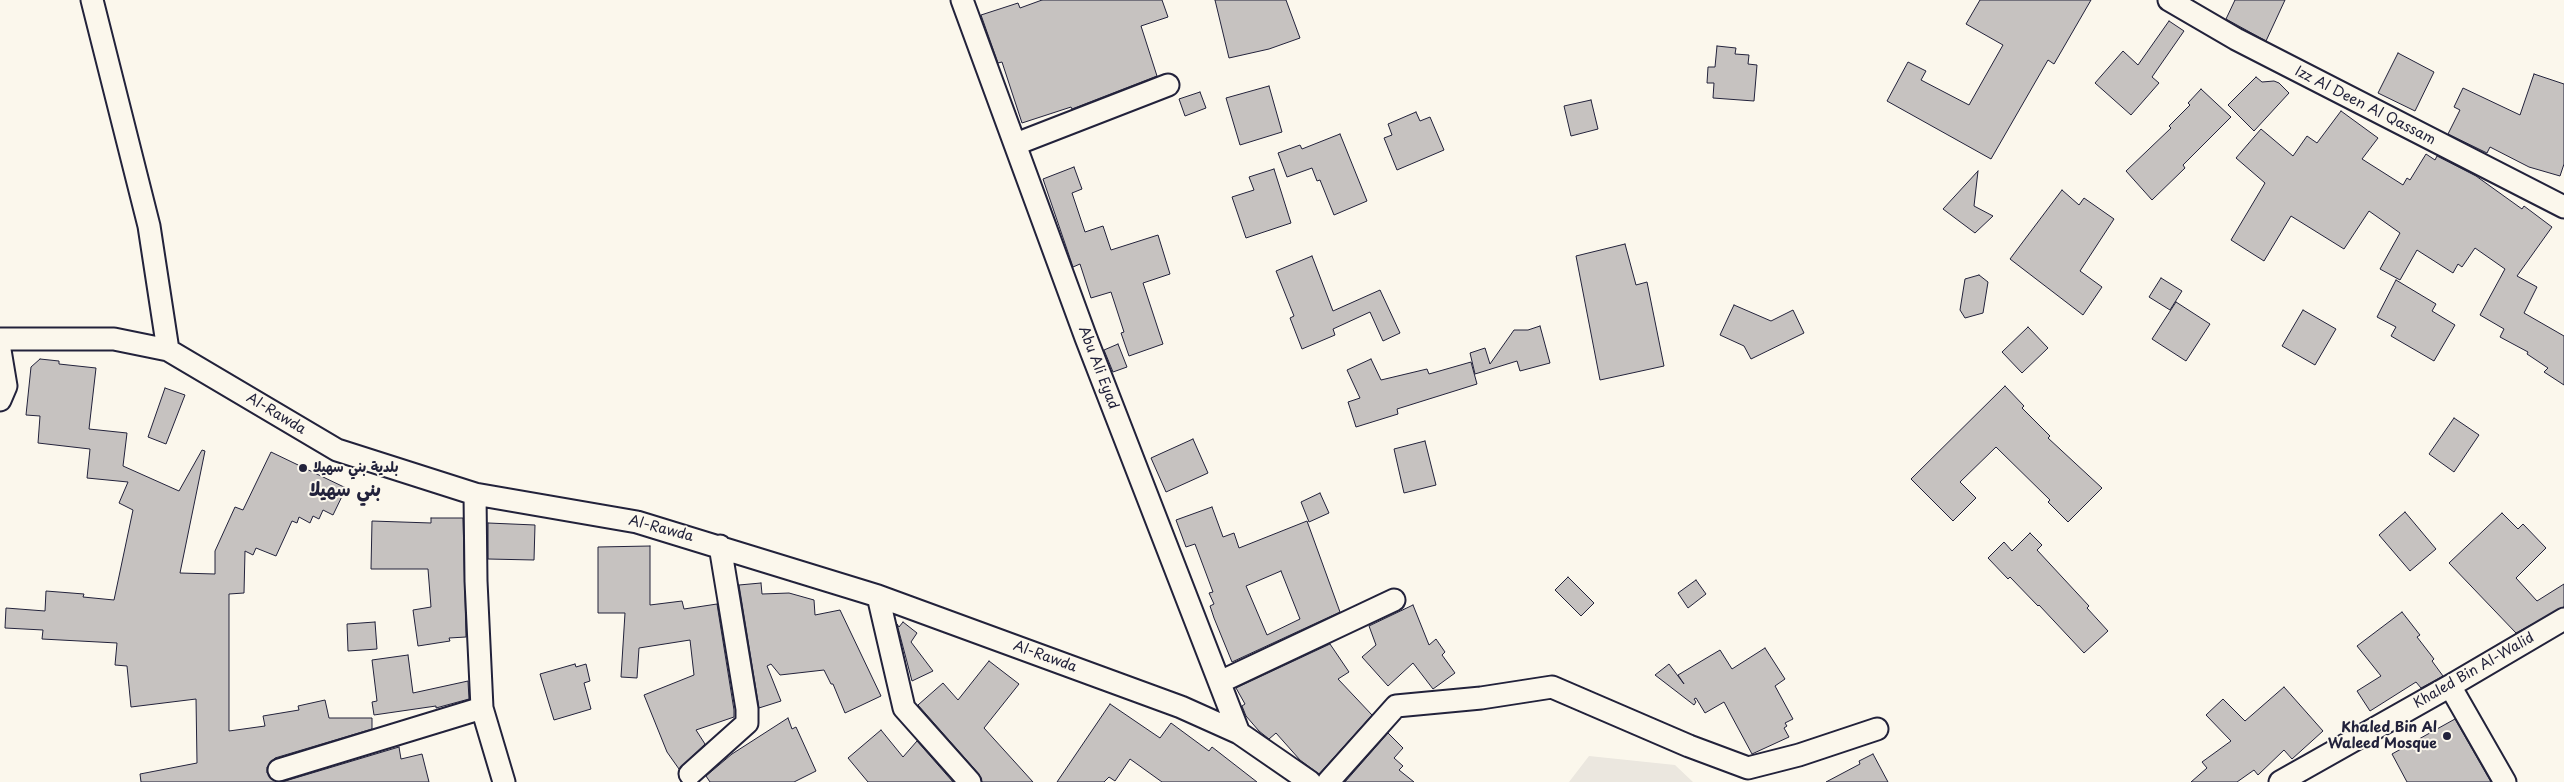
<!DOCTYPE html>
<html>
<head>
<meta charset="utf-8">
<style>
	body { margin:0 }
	canvas { display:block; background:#fbf7ec }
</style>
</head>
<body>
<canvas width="2564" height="782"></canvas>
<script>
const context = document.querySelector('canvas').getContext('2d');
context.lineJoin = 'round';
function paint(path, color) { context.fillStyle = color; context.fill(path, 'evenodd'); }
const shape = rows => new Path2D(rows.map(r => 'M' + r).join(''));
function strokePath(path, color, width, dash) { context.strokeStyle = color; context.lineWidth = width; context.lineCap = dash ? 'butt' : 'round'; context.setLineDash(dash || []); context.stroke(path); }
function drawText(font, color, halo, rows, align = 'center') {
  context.font = font + ' "Playpen Sans","Playpen Sans Arabic",sans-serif'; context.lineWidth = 4; context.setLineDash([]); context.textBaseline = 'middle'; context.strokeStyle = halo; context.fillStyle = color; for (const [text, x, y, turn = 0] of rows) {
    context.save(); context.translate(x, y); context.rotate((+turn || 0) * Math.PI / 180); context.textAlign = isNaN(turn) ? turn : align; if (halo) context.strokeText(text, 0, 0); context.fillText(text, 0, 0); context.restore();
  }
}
paint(shape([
	[1589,756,1675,765,1693,782,1569,782]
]), '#ebe7df');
const building = shape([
	[1042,0,1162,0,1168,17,1141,26,1157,76,1072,109,1071,107,1022,123,1002,62,998,63,981,15,1018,3,1020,8,1042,0],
	[1215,0,1286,0,1300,38,1269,49,1229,58,1215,0],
	[1980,0,2091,0,2054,64,2048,60,1991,159,1887,101,1908,62,1926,71,1921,80,1969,105,2003,45,1966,24,1980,0],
	[2235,0,2285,0,2266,41,2226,19,2235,0],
	[2169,21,2184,31,2152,77,2159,83,2131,115,2095,83,2123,51,2138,65,2169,21],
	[1717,46,1736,48,1735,54,1749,55,1748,64,1757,65,1754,101,1713,98,1714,83,1707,83,1708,67,1715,67,1717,46],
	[2398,53,2434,72,2415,111,2378,93,2398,53],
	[2534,74,2564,84,2564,164,2560,176,2529,167,2490,147,2487,153,2448,134,2460,110,2454,107,2463,88,2520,115,2534,74],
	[2256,77,2262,82,2274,81,2279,83,2289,93,2254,131,2228,105,2256,77],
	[1269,86,1282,132,1240,145,1226,98,1269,86],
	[2201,89,2231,117,2183,165,2185,168,2152,200,2126,171,2171,128,2169,126,2190,105,2188,103,2201,89],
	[1200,92,1206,108,1185,116,1179,99,1200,92],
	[1591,100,1598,129,1571,136,1564,106,1591,100],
	[2341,111,2378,138,2362,159,2403,185,2407,178,2410,180,2426,154,2435,160,2437,156,2476,176,2522,209,2524,206,2552,227,2517,276,2537,287,2524,313,2564,336,2564,385,2544,372,2548,368,2527,354,2528,352,2500,337,2504,329,2480,315,2505,269,2475,248,2462,267,2458,264,2453,273,2417,250,2400,280,2380,269,2400,233,2369,211,2344,249,2291,216,2264,261,2231,240,2265,183,2236,158,2261,129,2293,156,2307,136,2317,143,2341,111],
	[1416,112,1420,121,1430,117,1444,150,1397,170,1384,138,1392,135,1388,124,1416,112],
	[1340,134,1367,201,1334,215,1320,180,1317,181,1312,168,1287,177,1278,153,1300,145,1302,149,1340,134],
	[1074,167,1082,189,1072,193,1085,232,1103,226,1111,250,1158,235,1170,274,1143,283,1163,344,1129,356,1121,333,1124,332,1111,292,1091,298,1080,264,1073,267,1043,179,1074,167],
	[1274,169,1291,223,1246,238,1232,197,1254,190,1249,177,1274,169],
	[1978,171,1974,206,1993,216,1975,233,1943,209,1978,171],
	[2062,190,2079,205,2084,198,2114,219,2080,271,2102,287,2083,315,2010,259,2062,190],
	[1625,244,1636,285,1647,282,1664,366,1600,380,1576,256,1625,244],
	[1312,256,1333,311,1380,290,1400,333,1383,341,1370,312,1333,329,1335,335,1302,349,1290,318,1294,316,1276,271,1312,256],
	[1979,275,1988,282,1983,313,1965,318,1960,310,1965,279,1979,275],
	[2161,278,2182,291,2170,310,2149,297,2161,278],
	[2396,280,2436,304,2432,311,2455,325,2434,361,2391,336,2396,327,2377,317,2396,280],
	[2176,302,2210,324,2186,361,2152,339,2176,302],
	[1734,305,1771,321,1793,310,1804,333,1751,359,1744,346,1720,335,1734,305],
	[2303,310,2336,329,2315,365,2282,346,2303,310],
	[1540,326,1550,363,1520,371,1517,361,1475,374,1470,353,1485,348,1490,364,1514,330,1528,330,1540,326],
	[2028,327,2048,348,2022,373,2002,352,2028,327],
	[1118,344,1127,367,1113,372,1104,350,1118,344],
	[40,359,59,361,59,364,96,368,89,429,127,433,123,466,179,491,202,450,205,451,180,573,215,574,215,551,235,507,243,510,271,452,346,488,333,515,323,510,319,519,313,516,310,523,299,517,297,523,292,521,276,556,256,548,253,555,245,551,244,593,229,594,229,731,265,726,263,716,299,710,298,706,325,700,329,718,372,718,372,729,275,758,267,767,267,773,276,782,141,782,140,774,197,763,196,699,131,707,127,666,115,665,117,643,42,639,43,630,5,628,6,608,45,611,46,591,84,594,83,597,114,600,133,510,119,503,128,482,87,478,90,449,38,443,40,416,26,415,31,367,40,359],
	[1371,359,1381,380,1427,369,1429,374,1471,362,1477,384,1397,409,1398,414,1356,427,1348,402,1360,398,1347,370,1371,359],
	[2005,386,2024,406,2022,408,2050,436,2048,438,2102,488,2068,522,2048,502,2050,500,1996,447,1960,482,1976,498,1953,521,1911,479,2005,386],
	[165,388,185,395,166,444,148,437,165,388],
	[2454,418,2479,435,2454,472,2429,454,2454,418],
	[1193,439,1208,473,1166,492,1151,458,1193,439],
	[1425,441,1436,485,1404,493,1394,449,1425,441],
	[1320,493,1329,513,1309,522,1301,502,1320,493],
	[1212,507,1223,537,1234,533,1239,548,1307,521,1340,612,1232,662,1214,618,1210,606,1214,604,1209,593,1213,592,1195,544,1186,547,1176,520,1212,507],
	[1281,571,1300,619,1267,635,1246,586,1281,571],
	[2405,512,2436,549,2410,571,2379,535,2405,512],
	[2502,513,2518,529,2523,524,2546,548,2516,578,2537,601,2564,584,2564,607,2516,633,2449,563,2502,513],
	[431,518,463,518,466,637,449,638,450,641,418,646,413,610,431,607,428,569,371,569,372,521,431,523,431,518],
	[488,523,535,525,534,560,488,559,488,523],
	[2030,533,2042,545,2037,550,2089,606,2087,608,2108,631,2084,653,2039,605,2038,606,2010,577,2008,579,1988,558,2004,542,2012,551,2030,533],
	[650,546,650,605,682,601,684,609,717,604,734,710,734,717,696,730,705,744,679,769,667,752,644,695,694,675,690,640,639,648,637,678,621,677,625,613,598,613,598,547,650,546],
	[1568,577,1594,603,1581,616,1555,590,1568,577],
	[1696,580,1706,594,1688,608,1678,593,1696,580],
	[761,583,762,594,789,593,814,600,815,615,840,610,881,696,845,713,833,684,831,684,824,670,780,675,771,664,767,666,781,701,759,708,739,585,761,583],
	[1413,605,1429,645,1436,639,1445,652,1442,655,1455,673,1433,689,1413,663,1388,686,1362,657,1376,645,1369,626,1413,605],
	[2402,612,2420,635,2417,637,2434,659,2432,661,2443,676,2421,688,2416,682,2370,711,2357,691,2381,676,2357,646,2402,612],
	[375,622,377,649,348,651,347,624,375,622],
	[903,622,917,633,911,642,933,671,912,681,897,624,899,627,903,622],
	[1330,644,1349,672,1338,679,1372,715,1319,774,1300,760,1276,733,1269,739,1259,731,1246,716,1242,706,1245,704,1236,688,1330,644],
	[1765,648,1785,679,1775,686,1793,719,1785,723,1787,726,1784,728,1789,737,1752,754,1724,702,1705,713,1696,698,1694,699,1696,702,1694,705,1655,675,1669,664,1684,684,1678,675,1720,650,1732,669,1765,648],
	[408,655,413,693,468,681,469,699,436,708,436,706,374,715,372,702,377,701,372,660,408,655],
	[989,661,1019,684,984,728,1033,782,982,782,979,774,918,705,943,683,958,700,989,661],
	[575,664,576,667,586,664,590,681,584,683,591,709,554,720,540,674,575,664],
	[2284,687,2323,731,2292,759,2284,750,2258,775,2254,770,2237,782,2191,782,2207,768,2202,762,2231,741,2206,715,2223,699,2245,721,2284,687],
	[1110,704,1160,738,1171,723,1209,751,1212,747,1257,782,1162,782,1130,759,1115,781,1109,777,1104,782,1057,782,1110,704],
	[788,718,792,729,796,727,816,771,794,782,710,782,706,776,732,754,788,718],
	[2455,719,2491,782,2407,782,2392,754,2455,719],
	[881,730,903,757,917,741,953,782,868,782,848,758,881,730],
	[1388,733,1403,748,1394,758,1403,766,1399,770,1414,782,1345,782,1388,733],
	[399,747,401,759,422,754,429,782,282,782,399,747],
	[1873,754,1888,782,1826,782,1860,764,1859,761,1873,754]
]);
paint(building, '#c6c2c0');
strokePath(building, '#22223b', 1);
const minor = shape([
	[92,0,149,226,168,350],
	[962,0,1086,338,1239,733],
	[2169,0,2236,39,2564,207],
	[1016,144,1168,85],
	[0,339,114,339,168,350,337,450,475,494,637,522,878,596,1181,707,1239,733,1310,782],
	[0,350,6,386,0,400],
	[475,494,476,581,482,708,504,782],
	[878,596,904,708,970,782],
	[1220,682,1394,600],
	[2450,686,2505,782],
	[279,770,482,708],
	[690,774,747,723,747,709,720,546],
	[1328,782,1396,706,1481,698,1552,687,1689,746,1748,768,1799,755,1877,729],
	[2280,782,2450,686,2564,619]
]);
strokePath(minor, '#22223b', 25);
strokePath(minor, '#fbf7ec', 21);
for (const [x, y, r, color] of [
	[303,468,5,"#22223b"],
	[2447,736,5,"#22223b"]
]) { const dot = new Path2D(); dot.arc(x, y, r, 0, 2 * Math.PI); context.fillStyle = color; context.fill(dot); strokePath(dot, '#fbf7ec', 2); }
drawText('14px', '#22223b', '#fbf7ec', [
	["Izz Al Deen Al Qassam",2365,106,27],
	["Abu Ali Eyad",1098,368,69],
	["Al-Rawda",276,414,31],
	["Al-Rawda",661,529,15],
	["Al-Rawda",1045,657,20],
	["Khaled Bin Al-Walid",2474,671,-30]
]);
drawText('bold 14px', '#22223b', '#fbf7ec', [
	["بلدية بني سهيلا",313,468],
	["Khaled Bin Al",2437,728,"right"],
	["Waleed Mosque",2437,744,"right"]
], 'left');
drawText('bold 19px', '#22223b', '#fbf7ec', [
	["بني سهيلا",345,491]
]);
</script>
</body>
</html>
